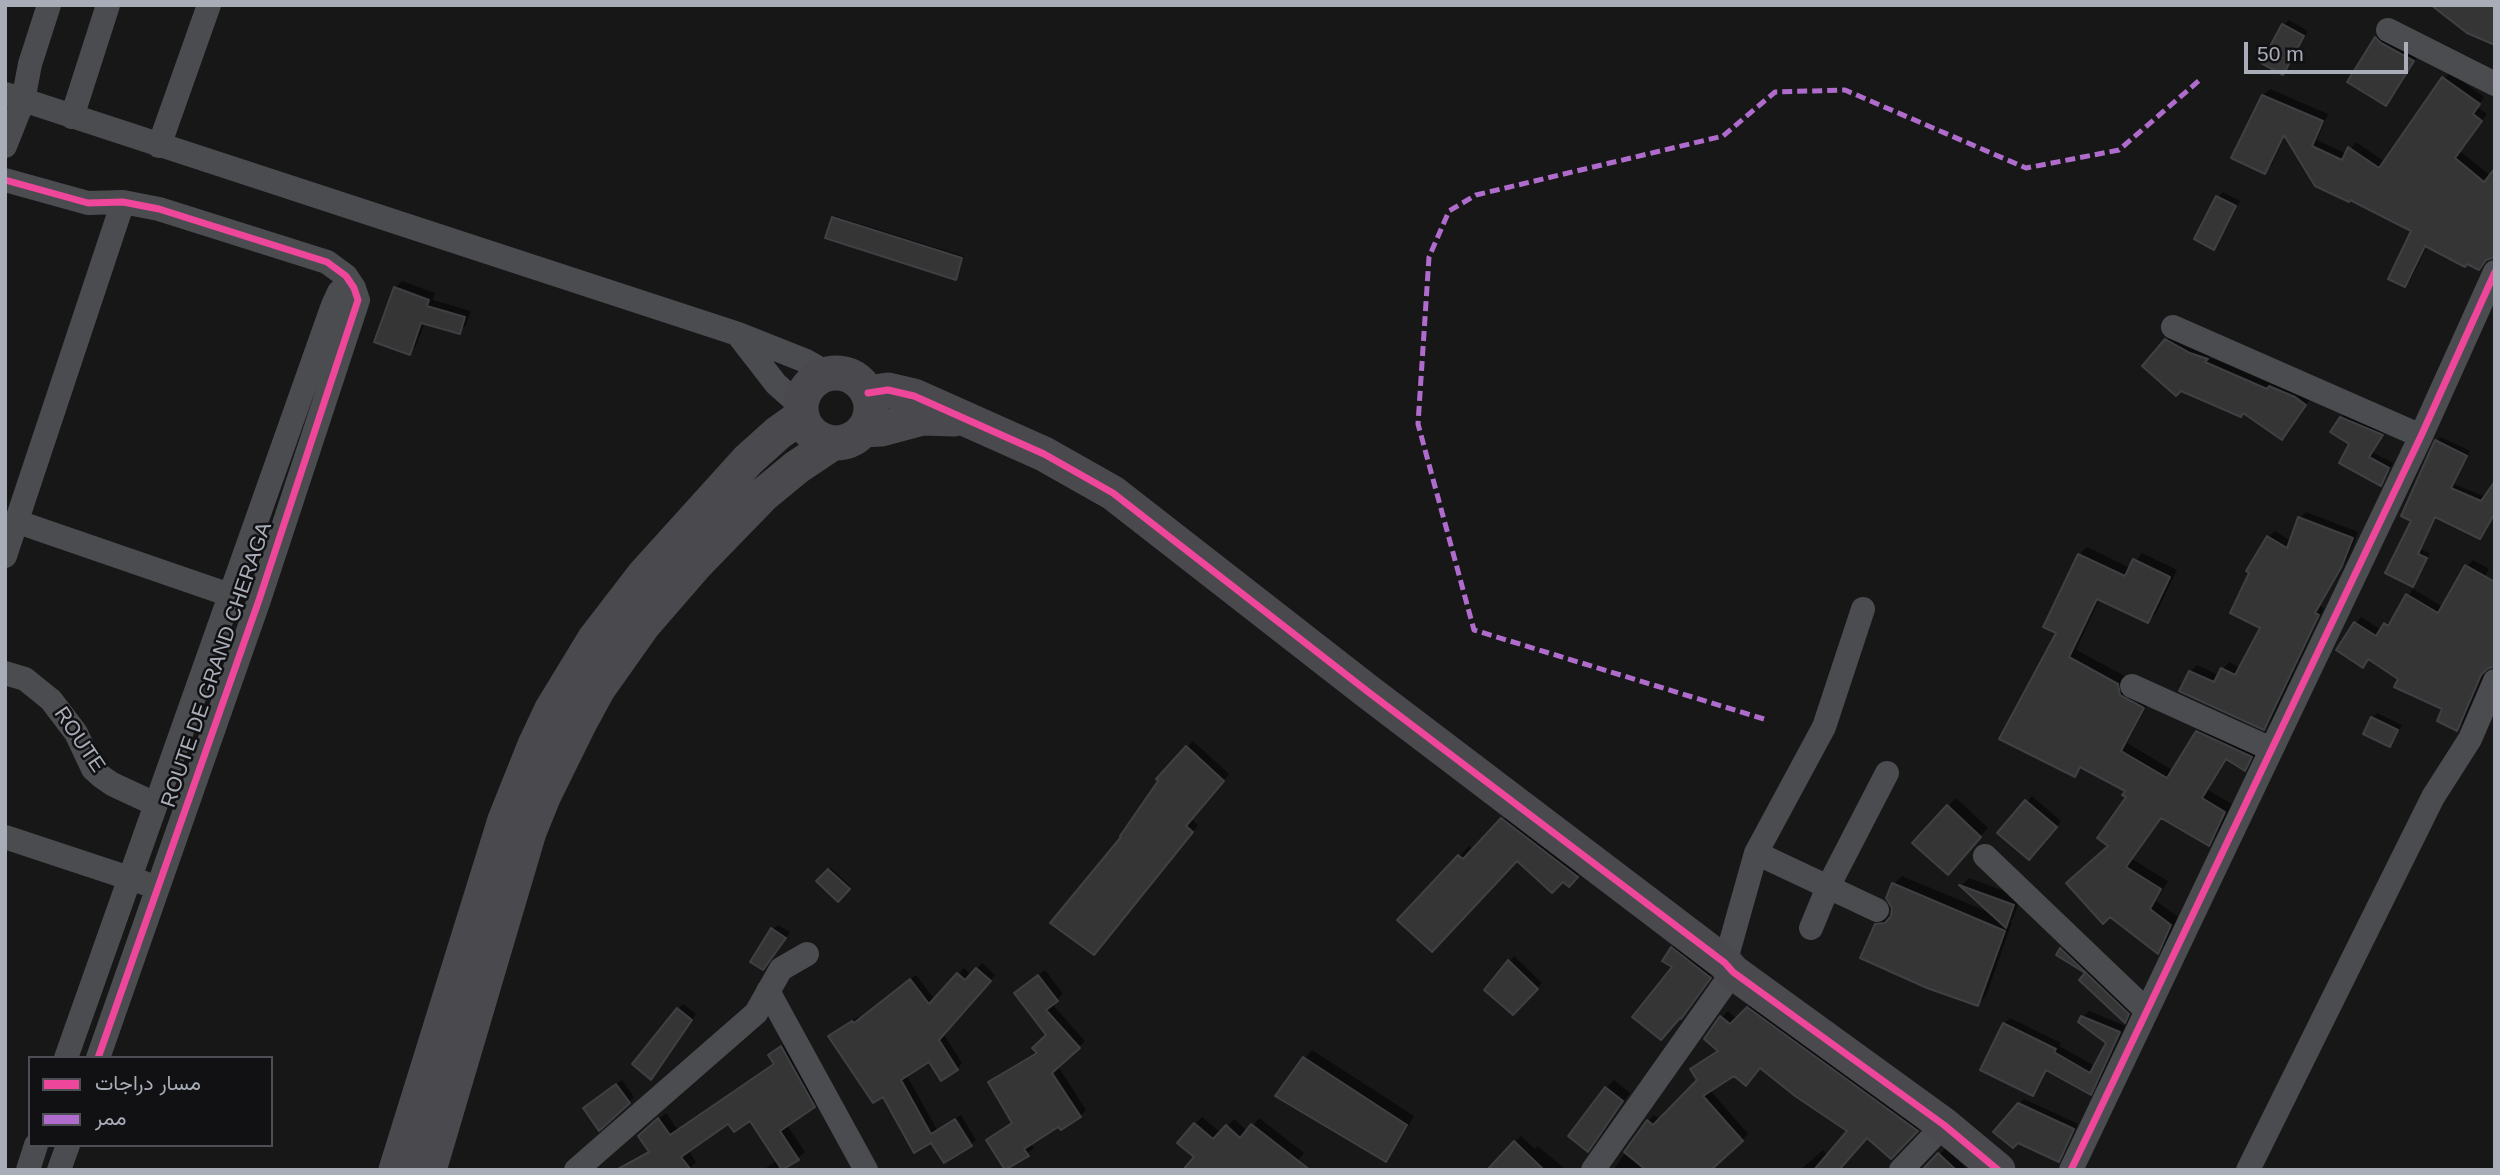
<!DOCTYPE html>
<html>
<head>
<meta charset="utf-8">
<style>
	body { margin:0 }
	#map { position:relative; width:2500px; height:1175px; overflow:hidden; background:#171717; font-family:Arial,Vazirmatn,sans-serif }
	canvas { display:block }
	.frame { position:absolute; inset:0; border:7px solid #a8adb8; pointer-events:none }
	.legend { position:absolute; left:28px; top:1056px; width:245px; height:91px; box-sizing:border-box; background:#111113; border:2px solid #4d4f55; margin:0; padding:9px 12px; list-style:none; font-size:21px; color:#a8adb8 }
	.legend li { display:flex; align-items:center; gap:14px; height:35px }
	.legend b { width:35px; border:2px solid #4d4f55 }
	.scale { position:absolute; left:2244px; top:42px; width:164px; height:32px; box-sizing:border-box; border:4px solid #a8adb8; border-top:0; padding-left:9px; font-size:21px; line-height:24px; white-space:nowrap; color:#a8adb8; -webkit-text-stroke:5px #111113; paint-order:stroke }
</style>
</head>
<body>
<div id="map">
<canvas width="2500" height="1175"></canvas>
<div class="frame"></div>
<ul class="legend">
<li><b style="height:9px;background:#ed469a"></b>مسار دراجات</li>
<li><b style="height:9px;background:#b06ccc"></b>ممر</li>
</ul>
<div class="scale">50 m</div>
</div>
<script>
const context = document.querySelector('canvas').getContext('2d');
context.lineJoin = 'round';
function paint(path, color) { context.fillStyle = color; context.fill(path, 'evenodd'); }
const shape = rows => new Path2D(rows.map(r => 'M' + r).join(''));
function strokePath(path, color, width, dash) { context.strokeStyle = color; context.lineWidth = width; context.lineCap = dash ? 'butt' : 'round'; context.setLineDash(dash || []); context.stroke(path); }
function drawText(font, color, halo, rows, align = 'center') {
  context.font = font + ' Arial,sans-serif'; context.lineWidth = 5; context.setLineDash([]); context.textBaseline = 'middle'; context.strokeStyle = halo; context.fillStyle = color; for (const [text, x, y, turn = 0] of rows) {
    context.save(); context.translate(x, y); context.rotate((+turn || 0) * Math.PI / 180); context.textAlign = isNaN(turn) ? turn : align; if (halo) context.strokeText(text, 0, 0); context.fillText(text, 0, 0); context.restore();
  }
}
paint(shape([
	[2289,20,2308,31,2283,73,2284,25],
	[2383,31,2419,54,2393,97,2385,104,2349,81,2376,38],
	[2450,72,2484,97,2477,107,2487,114,2460,151,2491,176,2488,258,2479,268,2427,246,2411,279,2404,285,2413,230,2286,135,2271,166,2264,172,2263,96,2270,89,2328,114,2317,140,2347,154,2356,142,2385,162],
	[2223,192,2240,201,2218,243,2213,248,2218,197],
	[835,216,963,256,957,276,833,218],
	[402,281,435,293,433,300,471,311,466,325,459,332,425,322,416,346,409,353,395,288],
	[2171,335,2211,353,2209,357,2273,384,2276,382,2310,399,2287,433,2244,411,2181,389,2166,340],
	[2346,413,2386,430,2372,452,2393,463,2381,484,2352,444,2341,418],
	[2441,437,2470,451,2454,484,2486,497,2495,513,2479,537,2436,516,2421,549,2430,554,2412,585,2414,520,2437,441],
	[2306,512,2358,532,2348,558,2320,606,2324,608,2271,721,2264,728,2190,672,2197,665,2218,675,2229,662,2240,668,2262,627,2268,537,2275,531,2291,541,2300,518],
	[2087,547,2130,568,2142,553,2177,570,2156,613,2148,621,2100,598,2076,650,2125,676,2127,688,2150,700,2127,743,2174,771,2197,732,2205,725,2258,749,2252,761,2245,769,2228,758,2208,790,2232,804,2216,836,2209,843,2162,816,2132,859,2168,881,2156,901,2178,917,2165,944,2158,951,2110,845,2128,797,2127,790,2083,766,2075,775,2058,632,2045,626,2079,555],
	[2473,560,2489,569,2484,578,2486,669,2463,723,2457,729,2445,709,2369,659,2363,665,2338,649,2361,617,2382,630,2391,619,2393,620,2413,589,2443,607,2467,566],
	[2377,713,2402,725,2390,745,2372,718],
	[1193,741,1229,774,1191,819,1198,825,1100,947,1124,836,1160,781,1158,779],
	[2032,796,2061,821,2034,853,2000,833],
	[1956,798,1988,828,1955,865,1948,806],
	[1513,810,1587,866,1569,884,1517,859,1400,920,1469,846,1474,850],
	[831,868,850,886,838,899,819,881],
	[1902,876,1993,914,1962,885,1969,878,2021,897,2013,918,2010,922,2012,922,1986,996,1978,1004,1876,925,1884,917,1892,915,1894,908,1887,898,1894,884],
	[778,925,790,932,768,963,773,929],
	[1677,944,1714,972,1686,1012,1680,1016,1672,948],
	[2066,945,2132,1009,2125,1020,2081,980,2088,972,2058,955],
	[1514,956,1542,983,1513,1013,1487,990],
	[982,963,995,975,943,1033,962,1063,957,1069,929,1060,906,1074,937,1130,961,1115,976,1140,970,1145,932,1141,883,1095,836,1031,858,1017,860,1019,916,975,935,1000,964,968,971,975],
	[1045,970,1063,994,1052,1004,1085,1041,1058,1066,1086,1110,1080,1116,1059,1124,1030,1143,1034,1148,1007,1169,988,1140,1014,1121,990,1082,997,1076,1038,1051,1048,1035,1022,987],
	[1754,1002,1923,1124,1891,1157,1867,1136,1838,1170,1800,1170,1823,1150,1828,1156,1849,1131,1760,1067,1734,1074,1709,1089,1748,1134,1709,1170,1614,1169,1648,1121,1654,1115,1661,1120,1699,1080,1692,1070,1719,1050,1706,1039,1722,1017,1728,1011,1737,1019],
	[683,1004,696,1014,656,1072,678,1009],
	[2089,1011,2125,1026,2097,1086,2090,1092,2048,1069,2039,1087,2033,1094,2004,1024,2010,1018,2061,1043,2059,1046,2095,1066,2109,1042,2083,1017],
	[789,1041,820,1099,787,1125,805,1152,784,1170,763,1170,778,1160,751,1118,729,1122,688,1150,696,1162,688,1170,613,1170,650,1150,647,1129,666,1113,678,1130,775,1063,777,1049],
	[1312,1050,1414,1116,1393,1152,1385,1160,1305,1058],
	[622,1080,634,1097,629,1102,590,1103],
	[1614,1080,1630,1093,1588,1149,1606,1088],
	[2024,1099,2078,1124,2063,1154,2058,1159,2019,1104],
	[1202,1117,1221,1133,1234,1119,1248,1132,1259,1118,1304,1153,1290,1170,1196,1157,1195,1124],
	[1521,1136,1535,1149,1538,1146,1566,1170,1489,1170],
	[1946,1148,1968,1170,1924,1170]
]), '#0007');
const building = shape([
	[2431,5,2495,5,2495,45,2467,33,2431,5],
	[2282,24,2304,36,2283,75,2261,63,2282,24],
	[2375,37,2381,43,2414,61,2386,106,2347,82,2375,37],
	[2442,77,2480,104,2473,114,2482,121,2455,158,2484,182,2495,168,2495,257,2486,260,2479,270,2467,264,2465,267,2425,246,2405,287,2388,279,2411,231,2350,200,2349,202,2315,186,2284,135,2265,174,2231,158,2262,95,2323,121,2312,146,2342,160,2348,147,2379,168,2442,77],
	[2216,196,2236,206,2214,250,2194,239,2216,196],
	[832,217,962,258,956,280,825,238,832,217],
	[394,287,429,300,427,306,465,317,460,334,421,323,410,355,374,342,394,287],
	[2165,339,2190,353,2208,359,2205,362,2267,389,2269,386,2295,397,2306,405,2282,440,2243,413,2241,417,2181,391,2176,396,2142,366,2165,339],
	[2340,417,2383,435,2369,457,2389,468,2381,486,2339,463,2349,444,2330,432,2340,417],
	[2435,440,2467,456,2451,488,2481,501,2495,481,2495,513,2480,539,2435,517,2418,554,2427,558,2413,587,2385,573,2411,521,2401,516,2435,440],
	[2298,517,2353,538,2342,566,2315,613,2319,615,2264,730,2179,691,2189,671,2214,682,2221,668,2235,675,2260,628,2230,613,2249,573,2246,571,2267,536,2287,548,2298,517],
	[2078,554,2125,576,2133,559,2170,577,2148,623,2097,599,2069,657,2118,684,2120,695,2144,708,2121,751,2167,778,2196,731,2252,757,2245,771,2226,759,2202,798,2225,812,2209,846,2161,818,2126,867,2161,889,2150,909,2171,925,2158,954,2110,917,2103,924,2066,883,2108,846,2097,838,2126,797,2122,795,2125,791,2080,767,2075,777,1999,739,2056,633,2043,627,2078,554],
	[2465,565,2495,582,2495,666,2487,669,2481,675,2457,731,2437,721,2442,709,2394,687,2398,679,2368,659,2363,668,2336,650,2354,622,2376,636,2384,623,2388,626,2406,594,2438,613,2465,565],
	[2371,717,2398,730,2390,747,2363,734,2371,717],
	[1186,746,1224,781,1186,826,1193,832,1094,955,1050,923,1121,837,1120,836,1158,781,1156,779,1186,746],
	[2025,800,2057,827,2029,860,1997,833,2025,800],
	[1947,805,1981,837,1948,875,1912,843,1947,805],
	[1501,818,1578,877,1569,887,1563,882,1552,893,1517,861,1432,952,1397,920,1458,855,1463,859,1501,818],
	[828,869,850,889,838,902,816,881,828,869],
	[1892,883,2005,931,1978,1006,1927,988,1860,958,1875,924,1885,923,1891,916,1892,908,1886,898,1892,883],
	[1959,885,2014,905,2006,928,1959,885],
	[771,928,786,938,763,970,750,962,771,928],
	[1671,947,1711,978,1681,1019,1680,1018,1661,1040,1632,1017,1672,967,1662,961,1671,947],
	[2060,948,2129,1014,2125,1023,2079,980,2085,973,2056,955,2060,948],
	[1508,960,1538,989,1513,1015,1484,990,1508,960],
	[976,968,991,981,939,1040,958,1070,941,1081,929,1062,901,1080,931,1134,955,1119,972,1146,944,1163,931,1143,914,1153,883,1097,873,1103,828,1036,852,1021,854,1023,910,979,929,1004,957,973,965,980,976,968],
	[1038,975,1058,1001,1046,1010,1080,1048,1052,1073,1081,1117,1061,1130,1058,1127,1024,1149,1029,1156,1005,1170,986,1140,1012,1123,988,1082,1037,1053,1032,1048,1046,1035,1014,993,1038,975],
	[1747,1007,1918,1131,1891,1159,1867,1138,1839,1170,1814,1170,1847,1131,1795,1096,1760,1068,1746,1086,1734,1076,1703,1096,1743,1141,1711,1170,1646,1170,1624,1152,1647,1120,1653,1125,1697,1080,1690,1069,1718,1051,1704,1039,1720,1016,1730,1024,1747,1007],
	[677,1008,692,1020,651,1080,632,1064,677,1008],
	[2081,1016,2120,1032,2091,1095,2046,1070,2033,1096,1980,1070,2003,1023,2056,1049,2054,1052,2090,1073,2106,1043,2078,1022,2081,1016],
	[781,1046,815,1107,780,1131,799,1160,782,1170,750,1121,734,1132,728,1124,681,1157,691,1170,616,1170,649,1152,638,1136,658,1118,670,1135,774,1064,768,1055,781,1046],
	[1303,1057,1407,1125,1386,1162,1275,1096,1303,1057],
	[616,1084,630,1103,599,1131,583,1108,616,1084],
	[1605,1087,1623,1101,1588,1152,1568,1136,1605,1087],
	[2018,1103,2074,1129,2059,1162,2018,1143,2013,1148,1993,1132,2018,1103],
	[1194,1123,1213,1139,1226,1125,1240,1138,1251,1124,1310,1170,1183,1170,1194,1157,1177,1143,1194,1123],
	[1514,1141,1544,1170,1487,1170,1514,1141],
	[1938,1153,1956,1170,1922,1170,1938,1153]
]);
paint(building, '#353536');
strokePath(building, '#3f4043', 2);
strokePath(shape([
	[2388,30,2495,84],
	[5,94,738,334,806,361,829,374],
	[72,117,108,5],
	[5,146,23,101,30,64,49,5],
	[159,146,209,5],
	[5,180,88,203,123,202,159,209,327,262,346,276,354,288,358,300,259,600,98,1058],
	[2173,327,2421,436],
	[738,335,776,384,801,406],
	[18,522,230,595],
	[5,556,123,202],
	[5,673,25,679,51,700,76,733,93,769,102,777,112,784,155,804],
	[2132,686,2271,749],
	[5,837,144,883],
	[1756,853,1877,910],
	[1985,856,2147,1011],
	[1811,928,1828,887,1887,773],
	[1725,963,1756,853,1824,727,1863,609],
	[768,991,866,1170],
	[66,1058,333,305,339,292,350,283],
	[28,1170,36,1145],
	[59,1170,68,1145],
	[576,1170,756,1013,781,969,807,954],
	[1593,1170,1733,972],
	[1901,1170,1944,1125],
	[2071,1170,2421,436,2495,272],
	[2248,1170,2433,797,2470,739,2495,681]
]), '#4b4c50', 24);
strokePath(shape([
	'801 408a35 35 0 1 1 70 0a35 35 0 1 1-70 0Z',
	[868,393,888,390,914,396,1044,454,1113,493,1367,691,1725,963,1733,972,1944,1125,1998,1170],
	[863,430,881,429,922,418,955,419],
	[396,1170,505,820,535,745,552,709,594,640,644,575,748,460,778,433,802,416],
	[429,1170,529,832,544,795,579,724,598,689,644,624,696,564,763,495,797,467,833,443]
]), '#4a4a4e', 35);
strokePath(shape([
	[1764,719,1474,630,1418,424,1429,257,1449,211,1476,195,1723,136,1775,92,1845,90,2026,168,2119,150,2202,78]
]), '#b06ccc', 5, [10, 5]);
strokePath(shape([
	[5,180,88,203,123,202,159,209,327,262,346,276,354,288,358,300,259,600,98,1058],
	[868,393,888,390,914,396,1044,454,1113,493,1367,691,1725,963,1733,972,1944,1125,1998,1170],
	[2071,1170,2421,436,2495,272]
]), '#ed469a', 7);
drawText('21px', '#a8adb8', '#111113', [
	["ROUTE DE GRAND CHERAGA",217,665,-71],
	["ROUTE",79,740,56]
]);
</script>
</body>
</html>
